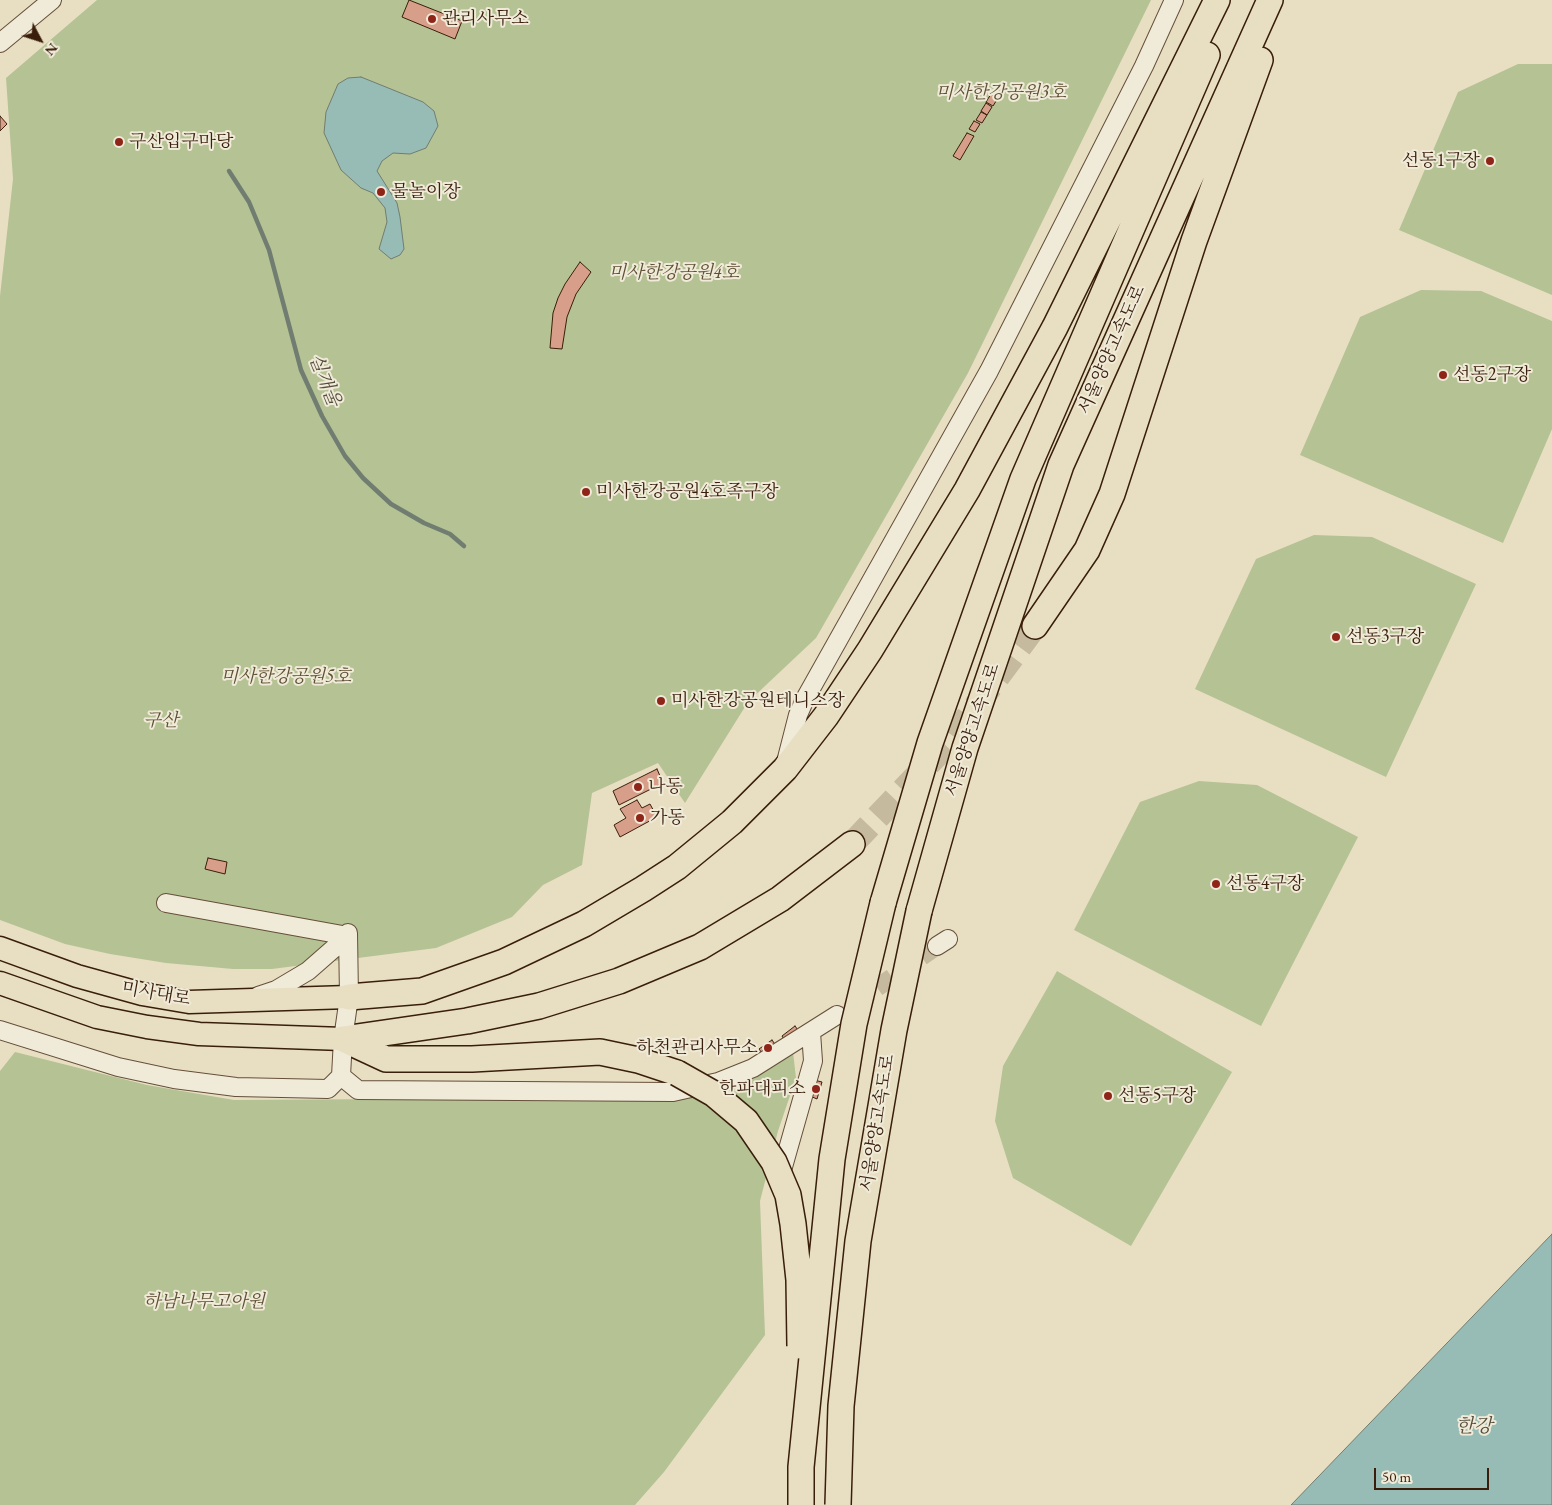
<!DOCTYPE html>
<html>
<head>
<meta charset="utf-8">
<style>
	body { margin:0 }
	#map { position:relative; width:1552px; height:1505px; overflow:hidden; background:#e8dfc3; font-family:"EB Garamond",serif }
	canvas { display:block }
	.north { position:absolute; left:15px; top:15px; width:50px; height:50px; -webkit-text-stroke:4px #f0ead8; paint-order:stroke; rotate:130deg; font-size:14px; font-weight:700; line-height:20px; text-align:center; color:#391f0b }
	.north::after { content:''; display:block; margin:auto; width:18px; height:22px; background:#391f0b; clip-path:polygon(50% 0,100% 100%,50% 72%,0 100%) }
	.scale { position:absolute; left:1374px; top:1468px; width:115px; height:22px; box-sizing:border-box; border:2px solid #391f0b; border-top:0; padding-left:6px; font-size:15px; line-height:18px; white-space:nowrap; color:#391f0b; -webkit-text-stroke:4px #f0ead8; paint-order:stroke }
</style>
</head>
<body>
<div id="map">
<canvas width="1552" height="1505"></canvas>
<div class="north">N</div>
<div class="scale">50 m</div>
</div>
<script>
const context = document.querySelector('canvas').getContext('2d');
context.lineJoin = 'round';
function paint(path, color) { context.fillStyle = color; context.fill(path, 'evenodd'); }
const shape = rows => new Path2D(rows.map(r => 'M' + r).join(''));
function strokePath(path, color, width, dash) { context.strokeStyle = color; context.lineWidth = width; context.lineCap = dash ? 'butt' : 'round'; context.setLineDash(dash || []); context.stroke(path); }
function drawText(font, color, halo, rows, align = 'center') {
  context.font = font + ' "EB Garamond","Noto Serif KR",serif'; context.lineWidth = 4; context.setLineDash([]); context.textBaseline = 'middle'; context.strokeStyle = halo; context.fillStyle = color; for (const [text, x, y, turn = 0] of rows) {
    context.save(); context.translate(x, y); context.rotate((+turn || 0) * Math.PI / 180); context.textAlign = isNaN(turn) ? turn : align; if (halo) context.strokeText(text, 0, 0); context.fillText(text, 0, 0); context.restore();
  }
}
paint(shape([
	[97,0,1151,0,968,373,816,638,748,702,685,803,658,763,592,793,582,865,543,885,512,917,436,948,272,969,233,969,166,963,110,954,65,944,0,920,0,296,13,179,6,78],
	[1518,64,1552,64,1552,295,1399,230,1458,92],
	[1421,290,1481,291,1552,321,1552,429,1503,543,1300,455,1360,317],
	[1314,535,1372,537,1476,584,1386,777,1195,689,1256,559],
	[1199,781,1257,785,1358,837,1261,1026,1074,930,1140,802],
	[1057,971,1232,1072,1131,1246,1013,1178,995,1121,1003,1066],
	[15,1052,147,1085,234,1100,703,1097,793,1052,796,1078,778,1131,760,1201,765,1335,664,1472,635,1505,0,1505,0,1071]
]), '#b5c294');
const water = shape([
	[361,77,423,102,434,111,438,126,426,148,410,154,393,153,382,161,377,171,397,203,400,217,404,249,400,255,391,259,379,249,387,222,385,208,373,193,361,188,341,170,324,133,326,112,338,84,348,78,361,77],
	[1552,1234,1552,1505,1291,1505,1552,1234]
]);
paint(water, '#97bcb5');
strokePath(water, '#717d71', 1);
strokePath(shape([
	[229,171,249,202,269,250,301,370,322,416,345,456,363,478,391,504,424,523,450,534,464,546]
]), '#717d71', 4.5);
const building = shape([
	[409,0,462,21,455,39,402,17,409,0],
	[991,94,998,98,993,106,986,102,991,94],
	[986,103,992,107,987,115,981,111,986,103],
	[981,112,987,115,982,123,976,120,981,112],
	[0,116,7,124,0,131,0,116],
	[974,121,980,124,975,132,969,129,974,121],
	[967,133,974,136,960,160,953,156,967,133],
	[580,262,591,272,576,294,567,317,562,349,550,348,553,313,558,298,565,284,580,262],
	[657,769,663,783,619,805,613,791,657,769],
	[637,800,642,808,650,804,657,817,620,837,614,825,626,818,620,809,637,800],
	[208,858,227,862,225,874,205,869,208,858],
	[795,1026,800,1033,786,1043,782,1036,795,1026],
	[772,1040,777,1047,764,1056,759,1049,772,1040],
	[814,1080,822,1082,817,1099,810,1096,814,1080]
]);
paint(building, '#d79f89');
strokePath(building, '#391f0b', 1);
strokePath(shape([
	[855,1003,937,946]
]), '#c5b99e', 18, [18, 9]);
strokePath(shape([
	[852,844,950,741,1035,626]
]), '#c5b99e', 25, [25, 12]);
const minor = shape([
	[0,43,52,0],
	[786,762,798,715,805,699,989,371,1144,66,1174,0],
	[166,903,348,936],
	[937,946,948,939],
	[258,996,276,990,308,971,348,936],
	[0,1030,118,1067,174,1079,236,1087,328,1089,341,1076,343,1039,349,997,348,933],
	[341,1076,358,1090,673,1092,718,1082,753,1068,837,1015],
	[779,1181,813,1061,811,1032]
]);
const major = shape([
	[0,948,77,976,142,994,189,1002,349,997],
	[0,983,97,1017,147,1027,199,1034,343,1039]
]);
const highway = shape([
	[1035,626,1087,550,1112,494,1194,241,1260,60],
	[883,903,930,743,1023,479,1207,55],
	[919,911,965,748,1061,465,1270,0],
	[349,997,422,991,504,962,584,924,643,889,677,867,732,822,785,769,826,716,870,650,967,490,1055,327,1217,0],
	[343,1039,467,1021,539,1006,619,981,700,947,780,899,852,844],
	[343,1039,386,1059,472,1059,600,1052,638,1060,677,1073]
]);
strokePath(minor, '#654f39', 20);
strokePath(major, '#391f0b', 25);
strokePath(highway, '#391f0b', 28);
strokePath(minor, '#f0ead8', 18);
strokePath(major, '#e8dfc3', 22);
strokePath(highway, '#e8dfc3', 25);
const highwayBridge = shape([
	[677,1073,714,1094,746,1121,774,1162,788,1195,793,1224,799,1280,800,1346],
	[801,1505,801,1467,832,1159,854,1024,883,903],
	[838,1505,841,1406,858,1241,894,1030,919,911]
]);
strokePath(highwayBridge, '#391f0b', 28, []);
strokePath(highwayBridge, '#e8dfc3', 25);
for (const [x, y, r, color] of [
	[432,19,5,"#8f2418"],
	[119,142,5,"#8f2418"],
	[1490,161,5,"#8f2418"],
	[381,192,5,"#8f2418"],
	[1443,375,5,"#8f2418"],
	[586,492,5,"#8f2418"],
	[1336,637,5,"#8f2418"],
	[661,701,5,"#8f2418"],
	[638,787,5,"#8f2418"],
	[640,818,5,"#8f2418"],
	[1216,884,5,"#8f2418"],
	[768,1048,5,"#8f2418"],
	[816,1089,5,"#8f2418"],
	[1108,1096,5,"#8f2418"]
]) { const dot = new Path2D(); dot.arc(x, y, r, 0, 2 * Math.PI); context.fillStyle = color; context.fill(dot); strokePath(dot, '#f0ead8', 2); }
drawText('18px', '#391f0b', '#f0ead8', [
	["관리사무소",442,19],
	["구산입구마당",129,142],
	["선동1구장",1480,161,"right"],
	["물놀이장",391,192],
	["선동2구장",1453,375],
	["미사한강공원4호족구장",596,492],
	["선동3구장",1346,637],
	["미사한강공원테니스장",671,701],
	["나동",648,787],
	["가동",650,818],
	["선동4구장",1226,884],
	["하천관리사무소",758,1048,"right"],
	["한파대피소",806,1089,"right"],
	["선동5구장",1118,1096]
], 'left');
drawText('italic 18px', '#5e5034', '#f0ead8', [
	["미사한강공원3호",1001,93],
	["미사한강공원4호",674,273],
	["미사한강공원5호",286,677],
	["구산",161,721],
	["하남나무고아원",204,1302]
]);
drawText('18px', '#391f0b', '#f0ead8', [
	["서울양양고속도로",1112,350,-66],
	["서울양양고속도로",973,730,-72],
	["미사대로",156,994,10],
	["서울양양고속도로",878,1123,-81]
]);
drawText('italic 19px', '#554e3e', '#f0ead8', [
	["실개울",324,380,68],
	["한강",1474,1427]
]);
</script>
</body>
</html>
